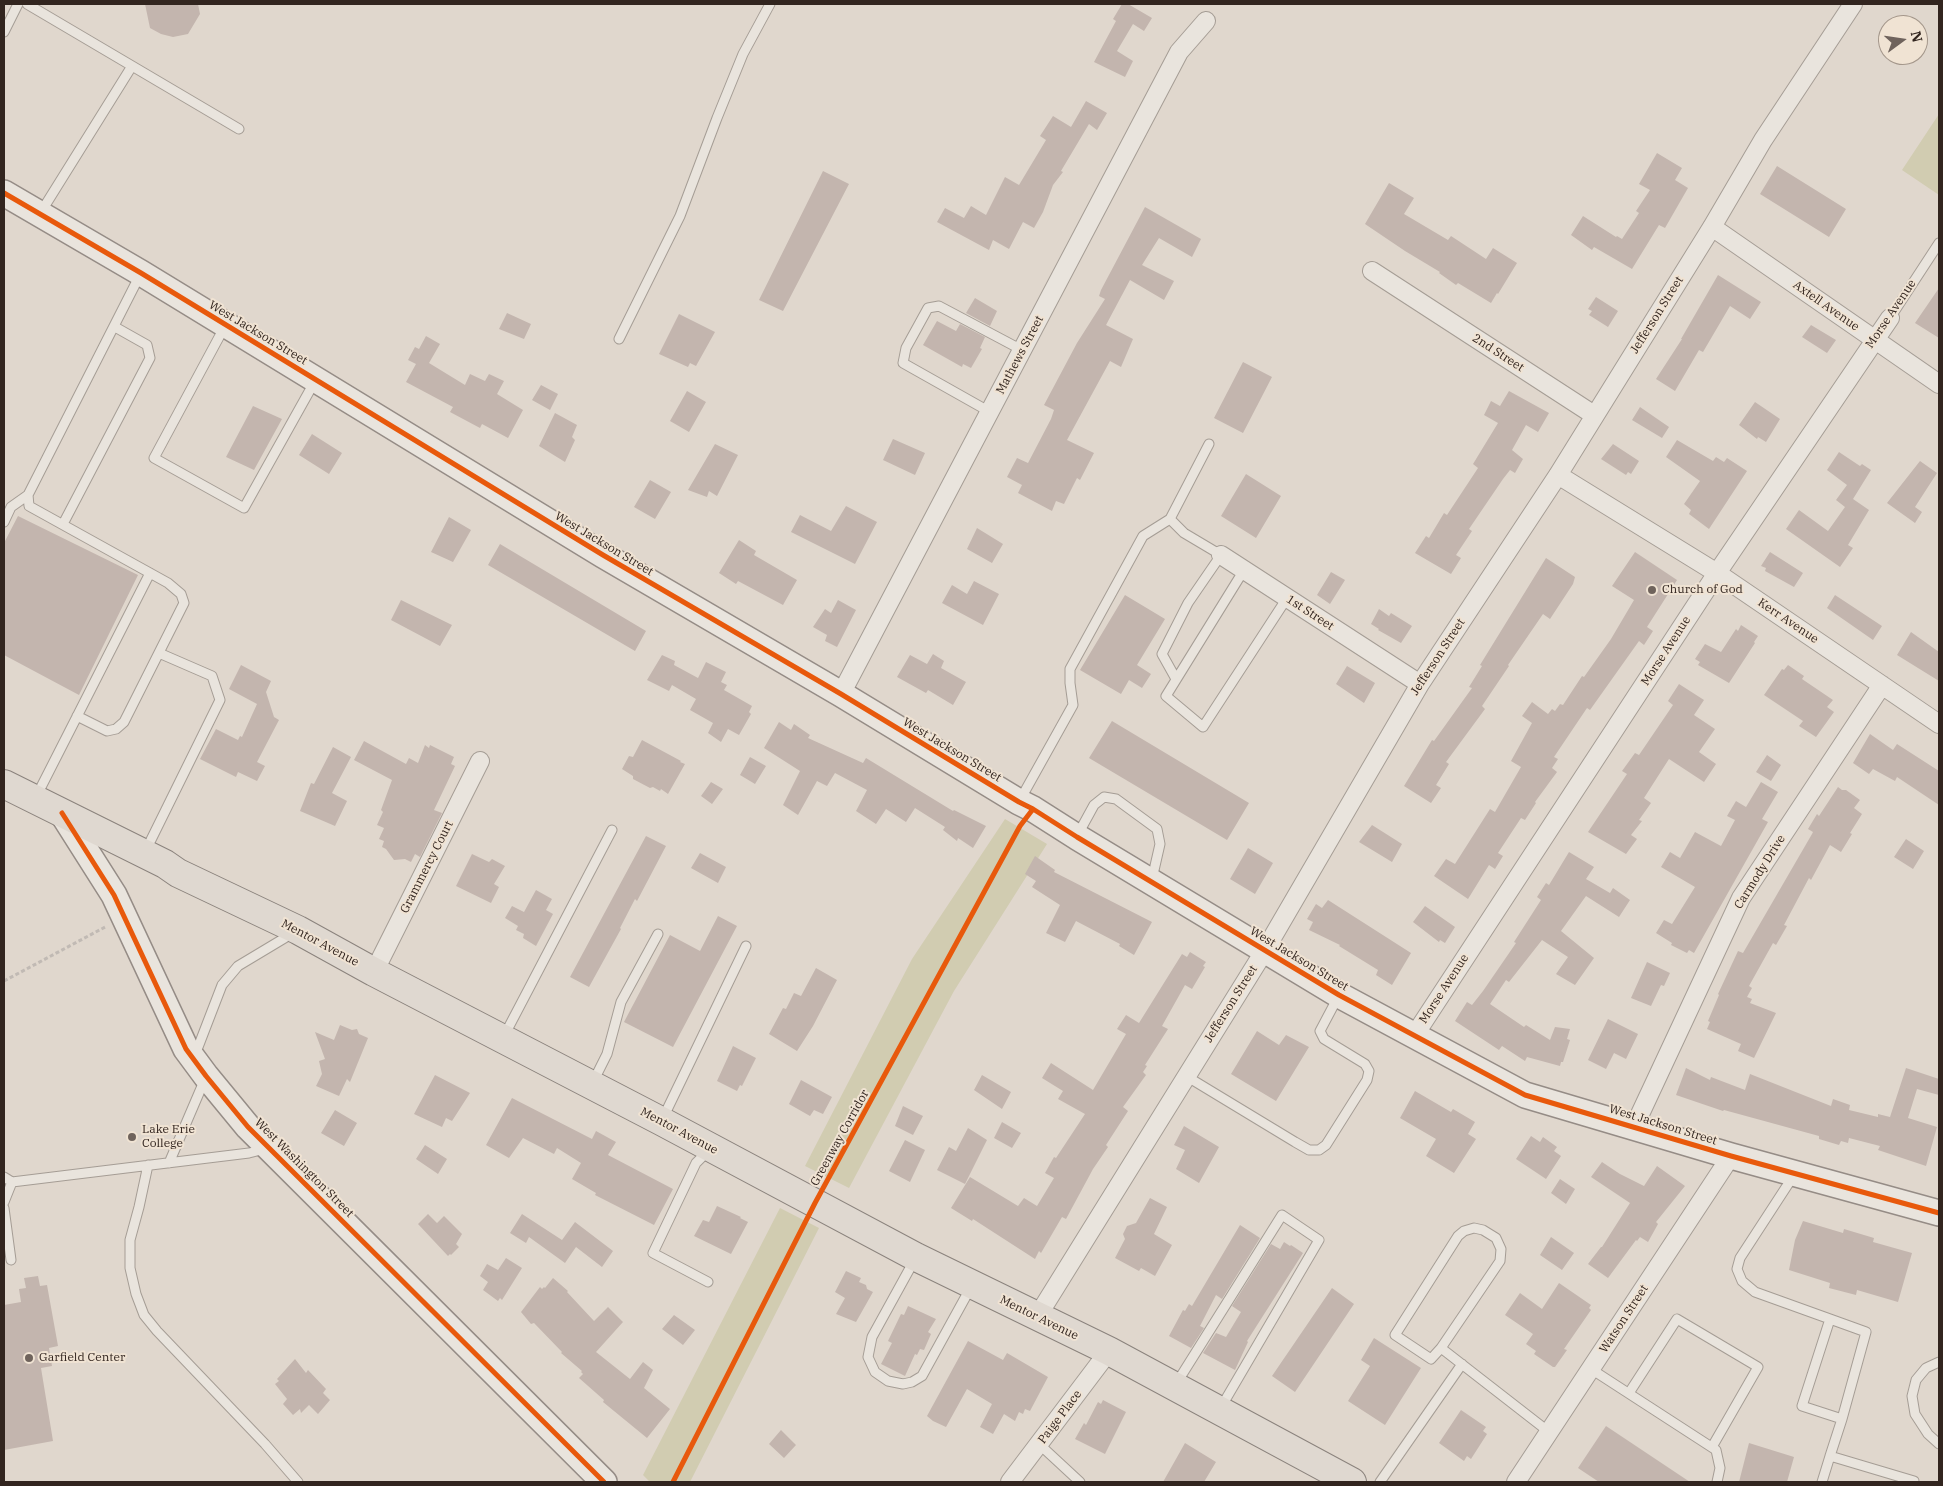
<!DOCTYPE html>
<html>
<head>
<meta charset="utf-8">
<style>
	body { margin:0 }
	#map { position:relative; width:1943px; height:1486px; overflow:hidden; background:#e0d7cd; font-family:"IBM Plex Serif",serif }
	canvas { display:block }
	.frame { position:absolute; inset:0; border:5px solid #32251f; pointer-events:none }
	.north { position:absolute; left:1878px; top:15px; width:50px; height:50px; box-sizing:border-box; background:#f0e3d3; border:1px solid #a4978b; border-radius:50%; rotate:76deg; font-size:14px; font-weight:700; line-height:20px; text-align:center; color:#32251f }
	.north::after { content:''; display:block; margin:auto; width:18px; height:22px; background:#6f635c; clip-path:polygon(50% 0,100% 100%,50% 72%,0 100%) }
</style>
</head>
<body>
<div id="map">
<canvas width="1943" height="1486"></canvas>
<div class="frame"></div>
<div class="north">N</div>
</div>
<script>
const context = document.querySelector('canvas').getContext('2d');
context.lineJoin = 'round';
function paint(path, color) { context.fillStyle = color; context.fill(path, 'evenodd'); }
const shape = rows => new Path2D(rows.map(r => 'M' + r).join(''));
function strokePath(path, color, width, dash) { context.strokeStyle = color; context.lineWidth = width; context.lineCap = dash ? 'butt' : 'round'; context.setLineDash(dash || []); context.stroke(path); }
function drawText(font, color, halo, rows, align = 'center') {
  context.font = font + ' "IBM Plex Serif",serif'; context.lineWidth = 4; context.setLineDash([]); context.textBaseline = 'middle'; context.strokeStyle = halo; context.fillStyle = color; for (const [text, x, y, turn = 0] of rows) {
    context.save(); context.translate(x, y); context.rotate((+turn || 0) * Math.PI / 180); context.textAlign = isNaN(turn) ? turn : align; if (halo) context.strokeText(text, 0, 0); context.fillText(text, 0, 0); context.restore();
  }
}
paint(shape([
	[1939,114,1939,195,1902,170],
	[1005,819,1047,844,954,991,849,1188,805,1166,912,959],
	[780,1208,819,1228,690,1482,650,1482,643,1475]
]), '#d1ccb1');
paint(shape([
	[145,4,198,4,200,14,188,34,173,37,161,34,150,28],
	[1122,4,1128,4,1152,18,1144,31,1133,24,1117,51,1133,61,1125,77,1094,62,1116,21,1113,19],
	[1086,101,1107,113,1097,130,1089,124,1061,171,1063,172,1053,185,1043,212,1034,228,1023,222,1009,249,993,240,989,250,937,222,945,208,964,218,971,206,986,215,1005,177,1019,185,1046,140,1040,136,1053,116,1071,127],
	[1657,153,1682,168,1675,180,1688,188,1665,228,1659,225,1632,269,1594,247,1592,250,1571,235,1583,216,1616,237,1617,236,1622,239,1639,213,1636,211,1650,190,1639,184],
	[1777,166,1846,209,1829,237,1760,194],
	[823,171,849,184,783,311,759,300],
	[1389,183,1414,198,1404,214,1448,240,1451,236,1486,259,1493,248,1517,263,1498,294,1497,293,1491,303,1458,283,1456,285,1439,273,1440,272,1405,251,1365,224],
	[1145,207,1201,239,1192,257,1159,238,1142,265,1174,281,1164,300,1130,280,1106,325,1133,339,1121,367,1110,361,1067,440,1094,453,1080,480,1077,478,1064,504,1056,501,1052,511,1018,493,1022,485,1007,477,1017,458,1028,463,1051,419,1054,410,1044,405,1077,343,1105,299,1099,296,1101,290],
	[1718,275,1761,302,1750,319,1730,306,1703,352,1699,350,1675,391,1656,379,1682,339,1681,339],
	[1939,288,1939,338,1915,323],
	[1596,297,1618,311,1608,327,1589,315,1592,311,1588,309],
	[975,298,997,311,990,326,966,313],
	[507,313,531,324,524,339,499,329],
	[679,314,715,332,696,366,690,363,688,367,659,354],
	[937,321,956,331,960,324,985,337,980,348,982,349,971,368,963,364,962,367,923,345],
	[1811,325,1836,340,1827,353,1802,337],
	[426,336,440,344,429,363,465,385,470,374,485,381,489,374,504,381,497,394,523,410,508,438,482,424,480,428,450,412,453,407,406,382,416,364,408,360,415,347,419,349],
	[1243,362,1272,377,1243,433,1214,418],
	[541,385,558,394,550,410,532,400],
	[687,391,706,402,689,432,670,421],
	[1509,391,1549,413,1538,432,1526,425,1512,450,1523,459,1515,473,1510,470,1503,479,1469,529,1472,531,1456,555,1461,558,1451,574,1415,553,1426,536,1429,538,1444,513,1447,515,1478,468,1473,464,1498,423,1484,415,1491,401,1500,406],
	[1755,402,1780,419,1766,442,1758,437,1757,439,1739,425],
	[253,406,282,419,254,470,226,457],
	[1640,407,1669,427,1662,438,1632,420],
	[555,413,577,425,572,437,575,440,565,462,539,446],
	[312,434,342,453,329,474,299,455],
	[893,439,925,453,915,475,883,460],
	[1677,440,1713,461,1716,457,1724,462,1727,458,1747,471,1709,529,1689,514,1691,510,1684,504,1700,481,1666,457],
	[715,444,738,455,717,496,709,491,707,497,688,490],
	[1613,444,1639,461,1631,474,1628,472,1626,475,1601,459],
	[1839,452,1860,466,1862,464,1871,470,1853,499,1869,510,1848,545,1853,548,1840,567,1786,529,1799,510,1828,531,1845,507,1836,500,1847,485,1827,470],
	[1920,461,1937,473,1915,507,1922,512,1915,523,1887,503],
	[1246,474,1281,496,1256,538,1221,516],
	[650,480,671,492,655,519,634,507],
	[846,506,877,522,855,564,791,532,800,515,831,531],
	[18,516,138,575,79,695,4,655,4,543],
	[449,517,471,530,453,562,431,552],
	[977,528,1003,544,992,563,967,549],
	[739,540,756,551,754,555,797,580,783,605,738,581,736,584,719,573],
	[500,544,646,631,635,651,488,565],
	[1635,552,1677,580,1647,627,1653,631,1644,645,1639,641,1590,710,1587,708,1554,757,1558,759,1552,768,1557,772,1535,802,1536,803,1525,820,1521,818,1498,853,1503,856,1495,869,1489,865,1468,899,1434,876,1446,859,1455,864,1490,809,1495,812,1521,767,1511,761,1532,723,1522,716,1532,702,1548,714,1552,709,1555,711,1560,704,1563,705,1582,676,1584,677,1611,639,1634,600,1612,586],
	[1770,552,1803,573,1794,587,1765,571,1766,568,1761,566],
	[1546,558,1575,577,1573,584,1550,619,1543,614,1508,665,1509,666,1482,706,1485,709,1446,762,1449,764,1436,785,1441,788,1431,803,1404,786,1432,740,1434,741,1472,688,1469,687,1482,666,1480,665],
	[1331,572,1345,580,1330,604,1317,595],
	[974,581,999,594,983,625,942,603,952,585,967,594],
	[1125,595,1165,619,1137,665,1151,674,1142,688,1129,680,1121,694,1080,670],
	[1835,595,1882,626,1873,640,1827,608],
	[401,600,452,625,440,646,391,620],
	[838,600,856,610,837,647,825,641,827,635,813,627,825,609,831,613],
	[1379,609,1389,616,1391,613,1412,626,1401,643,1378,630,1379,629,1371,624],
	[1741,625,1758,636,1754,642,1755,643,1729,683,1698,665,1700,662,1695,659,1705,644,1721,652,1736,629,1738,631],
	[1911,632,1939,652,1939,681,1897,655],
	[933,654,944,661,941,668,966,682,953,705,928,690,926,693,897,677,910,655,927,664],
	[662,655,675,661,674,665,698,678,706,662,726,672,721,682,727,685,724,690,752,706,749,712,751,714,739,735,728,729,721,742,708,733,713,723,690,710,696,699,672,685,669,691,647,680],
	[241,665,271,681,266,692,274,717,279,720,257,762,265,766,257,781,238,772,236,777,200,759,216,729,238,740,240,736,242,737,257,704,229,689],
	[1788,665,1804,676,1802,679,1833,700,1827,707,1834,712,1816,737,1799,726,1803,721,1764,695,1782,669,1784,670],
	[1347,666,1375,683,1364,703,1336,684],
	[1679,684,1704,700,1694,715,1715,729,1699,752,1716,764,1704,782,1669,759,1644,798,1651,803,1639,820,1642,821,1631,835,1637,839,1626,854,1588,832,1627,774,1622,771,1635,753,1639,755,1673,705,1668,701],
	[1112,721,1249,803,1227,840,1089,758],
	[779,722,791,730,794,724,810,735,808,738,863,763,866,758,953,811,954,810,986,826,973,848,958,838,957,841,943,830,945,827,915,808,906,822,886,809,876,824,856,811,867,790,835,773,827,786,817,781,798,815,783,805,800,771,764,748],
	[1870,734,1893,750,1897,744,1939,771,1939,805,1897,777,1895,781,1873,769,1869,774,1853,763],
	[642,740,681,761,680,762,685,764,668,794,661,789,660,791,653,787,650,788,633,779,633,776,622,769,629,756,633,757],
	[364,741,406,764,409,758,418,763,425,745,429,748,430,745,454,757,451,764,455,766,434,810,442,813,420,857,415,854,411,862,405,859,394,860,386,849,382,847,384,841,379,839,384,828,377,825,383,812,381,810,392,780,354,760],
	[333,747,351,757,332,793,347,801,335,826,300,811,311,783,314,784],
	[1767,755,1781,765,1771,781,1756,772],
	[750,757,766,766,755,784,740,775],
	[711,782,723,789,712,804,701,796],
	[1761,782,1778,792,1762,819,1768,822,1694,953,1689,950,1687,953,1671,945,1672,943,1656,933,1664,920,1672,924,1695,887,1661,867,1670,852,1680,858,1695,832,1721,846,1735,820,1727,816,1736,801,1746,807],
	[1838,787,1842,790,1846,790,1860,800,1854,808,1862,814,1850,833,1852,834,1841,852,1830,845,1811,880,1809,878,1784,925,1787,926,1776,945,1773,943,1749,986,1752,988,1747,997,1752,999,1750,1003,1776,1013,1754,1058,1738,1051,1741,1044,1707,1029,1710,1022,1708,1021,1719,995,1718,994,1738,951,1743,953,1812,834,1813,832,1808,829,1817,814,1819,816],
	[1372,825,1402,844,1392,862,1359,842],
	[646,836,666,846,637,901,635,899,620,928,621,929,589,987,570,977],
	[1906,839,1924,851,1913,869,1894,857],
	[1248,848,1273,863,1255,894,1230,879],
	[1569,852,1594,867,1586,879,1610,893,1613,888,1630,900,1619,917,1586,896,1561,931,1594,958,1575,985,1556,974,1568,957,1542,940,1509,982,1506,980,1490,1004,1524,1027,1526,1025,1550,1040,1555,1027,1570,1029,1567,1039,1570,1040,1563,1062,1561,1062,1560,1066,1527,1057,1525,1061,1502,1046,1499,1050,1455,1021,1467,1002,1472,1005,1483,991,1516,943,1514,942,1541,900,1537,897,1546,883,1549,885],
	[700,853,726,867,718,883,691,868],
	[472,854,489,862,492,859,505,866,494,884,499,887,491,903,456,886],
	[1035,856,1055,870,1054,872,1152,922,1134,955,1119,946,1120,944,1076,921,1065,942,1046,933,1060,905,1032,887,1036,881,1025,874],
	[536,890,552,899,546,910,553,914,536,946,523,938,524,934,516,930,518,926,505,918,512,906,524,912],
	[1328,900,1411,953,1392,985,1376,975,1378,970,1339,946,1340,945,1309,930,1313,922,1307,919,1316,904,1322,908],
	[1425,906,1455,927,1445,943,1440,940,1439,942,1413,922],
	[718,916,737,926,673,1047,624,1022,670,935,700,951],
	[1190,952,1206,962,1203,966,1205,967,1192,989,1185,985,1162,1026,1168,1029,1145,1065,1147,1066,1143,1072,1146,1075,1123,1107,1128,1111,1106,1145,1108,1147,1093,1169,1066,1219,1062,1217,1041,1253,1039,1251,1035,1259,973,1219,972,1221,951,1208,970,1177,1018,1206,1024,1198,1037,1206,1054,1178,1045,1173,1054,1157,1056,1158,1085,1114,1058,1099,1063,1091,1042,1078,1051,1063,1093,1090,1126,1034,1117,1029,1126,1015,1139,1023,1182,954,1187,957],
	[1647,962,1670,973,1664,986,1661,985,1651,1006,1631,998],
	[816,968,837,980,813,1026,797,1051,769,1034,783,1008,786,1009,794,993,801,996],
	[1608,1019,1638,1034,1626,1059,1614,1053,1606,1069,1588,1060],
	[340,1025,352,1030,357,1029,359,1034,368,1038,350,1082,347,1079,339,1096,316,1086,322,1074,319,1061,325,1059,315,1032,334,1040],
	[1257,1031,1279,1045,1286,1035,1309,1047,1276,1101,1231,1074],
	[733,1046,756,1058,742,1086,740,1085,737,1091,717,1081],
	[1686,1068,1710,1080,1711,1077,1745,1090,1750,1074,1831,1106,1833,1099,1850,1105,1849,1110,1878,1117,1878,1114,1890,1117,1906,1068,1939,1079,1939,1095,1917,1089,1908,1118,1937,1127,1926,1166,1878,1150,1880,1146,1849,1138,1848,1143,1841,1141,1839,1145,1819,1139,1819,1136,1724,1110,1723,1111,1676,1095],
	[435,1075,470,1093,452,1121,446,1118,442,1127,414,1114],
	[982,1075,1011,1092,1002,1109,974,1090],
	[801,1080,832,1097,823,1114,814,1110,810,1116,789,1104],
	[1415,1091,1451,1112,1453,1109,1475,1122,1468,1134,1476,1139,1454,1173,1426,1156,1436,1139,1400,1118],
	[512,1098,592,1139,596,1131,616,1142,608,1155,673,1189,654,1225,595,1195,596,1193,572,1179,581,1163,557,1148,554,1154,523,1138,509,1158,486,1145],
	[903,1106,923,1116,913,1135,895,1126],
	[335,1110,357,1123,344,1146,321,1133],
	[1002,1122,1021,1133,1012,1148,994,1138],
	[1184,1126,1219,1147,1199,1183,1176,1169,1185,1150,1174,1145],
	[968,1128,987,1140,965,1184,937,1170,949,1147,956,1151],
	[1531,1136,1540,1142,1543,1137,1557,1147,1554,1151,1561,1156,1546,1179,1516,1159],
	[905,1140,925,1150,910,1182,889,1171],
	[425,1145,447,1159,438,1174,416,1159],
	[1602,1162,1620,1174,1644,1186,1657,1166,1685,1186,1656,1222,1658,1224,1648,1242,1640,1237,1637,1241,1636,1240,1608,1278,1588,1264,1601,1247,1602,1247,1630,1203,1591,1177],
	[1560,1179,1575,1189,1566,1204,1551,1193],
	[1150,1198,1167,1207,1154,1234,1172,1245,1155,1276,1141,1268,1139,1271,1115,1258,1125,1239,1123,1234,1127,1226,1136,1223],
	[717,1206,741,1217,740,1218,748,1222,731,1254,694,1236,703,1220,709,1222],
	[428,1214,437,1223,444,1216,462,1234,456,1244,459,1247,451,1255,450,1254,448,1256,418,1224],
	[522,1214,562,1240,575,1222,613,1251,602,1267,576,1247,565,1263,529,1237,526,1243,510,1233],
	[1803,1221,1843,1233,1844,1229,1874,1238,1873,1242,1912,1253,1898,1302,1857,1290,1856,1295,1829,1288,1830,1283,1789,1270,1795,1240],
	[1240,1225,1260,1238,1222,1299,1216,1295,1200,1326,1204,1328,1191,1348,1169,1336,1183,1310,1185,1311,1189,1304,1192,1306],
	[1551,1237,1574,1253,1562,1270,1540,1255],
	[1284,1242,1290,1246,1291,1245,1303,1253,1247,1341,1248,1342,1235,1370,1203,1353,1216,1333,1226,1337,1241,1312,1232,1306,1271,1244,1280,1249],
	[506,1258,522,1268,502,1300,500,1298,498,1301,483,1290,488,1282,480,1276,487,1264,498,1270],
	[846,1271,861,1278,859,1282,866,1285,867,1289,873,1292,856,1322,836,1314,845,1298,835,1292],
	[38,1276,40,1286,47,1285,58,1346,49,1348,52,1366,41,1368,53,1441,4,1450,4,1305,21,1302,19,1289,26,1288,24,1278],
	[553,1278,568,1291,567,1292,594,1321,608,1307,623,1322,596,1352,630,1379,643,1362,653,1370,644,1388,670,1409,647,1438,603,1402,604,1400,579,1378,583,1374,581,1372,582,1371,561,1353,562,1352,534,1323,531,1324,521,1312,540,1287,542,1289,544,1287,545,1288],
	[1559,1283,1591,1305,1589,1308,1591,1310,1564,1349,1567,1350,1555,1367,1553,1367,1534,1354,1536,1351,1526,1344,1533,1334,1505,1315,1520,1293,1542,1309],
	[1332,1288,1354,1304,1295,1392,1272,1376],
	[908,1306,936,1319,928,1332,931,1334,924,1350,920,1349,917,1355,915,1354,905,1376,881,1364,892,1343,888,1341,901,1314,904,1315],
	[674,1315,695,1330,683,1345,662,1329],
	[1374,1338,1421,1368,1385,1425,1348,1401,1370,1366,1361,1360],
	[968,1341,1003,1360,1007,1353,1048,1377,1030,1411,1025,1409,1023,1414,1019,1412,1015,1421,1004,1414,993,1434,980,1427,992,1404,967,1389,946,1427,933,1421,927,1416],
	[295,1359,306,1373,308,1370,326,1389,323,1393,330,1400,318,1414,309,1405,301,1413,300,1409,293,1415,283,1404,287,1399,275,1384,279,1381,277,1379],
	[1103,1400,1126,1412,1105,1454,1075,1439,1084,1423,1086,1425,1098,1402,1101,1404],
	[1461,1410,1486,1427,1483,1431,1487,1434,1471,1459,1467,1456,1464,1461,1439,1443],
	[1606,1426,1690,1482,1599,1482,1578,1468],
	[781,1430,796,1445,784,1458,769,1444],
	[1185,1443,1216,1462,1204,1482,1163,1482],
	[1749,1443,1794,1457,1787,1482,1739,1482]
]), '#c3b5ae');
const lane = shape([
	[27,4,239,129],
	[4,32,18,4],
	[41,212,132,66],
	[1890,318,1939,243],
	[225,326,154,458,244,508,315,381],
	[619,339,680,216,717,118,743,54,770,4],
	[990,412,903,363,906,348,928,308,939,306,1022,350],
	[28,495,29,506,168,583,181,594,184,603,124,722,116,729,107,731,77,716],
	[1170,519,1184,533,1221,555,1188,603,1162,654,1176,679],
	[4,522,11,507,28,495,141,273],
	[63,524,150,358,147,345,115,327],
	[1244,570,1166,696,1203,727,1287,598],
	[36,797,150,573],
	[1020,800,1073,705,1070,683,1070,669,1143,536,1170,519,1209,444],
	[1077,836,1094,805,1104,797,1116,799,1157,829,1160,844,1152,879],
	[145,852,220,700,212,676,159,653],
	[504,1036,612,830],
	[195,1055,222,985,238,966,293,933],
	[1186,1076,1295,1142,1309,1150,1319,1150,1326,1145,1367,1080,1369,1071,1365,1064,1324,1039,1320,1031,1338,997],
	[593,1082,607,1054,621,1002,658,934],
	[663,1118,746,946],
	[169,1163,205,1079],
	[148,1165,139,1207,130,1240,130,1268,136,1294,144,1315,157,1331,265,1444,298,1482],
	[1794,1175,1740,1258,1737,1269,1742,1281,1755,1292,1830,1319,1802,1406,1842,1419,1830,1456,1914,1481,1914,1482],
	[4,1177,12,1182,249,1153,265,1149],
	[4,1202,12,1182],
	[4,1208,11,1260],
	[915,1259,872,1337,868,1357,875,1372,888,1381,903,1384,912,1382,922,1376,971,1287],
	[708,1282,653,1253,696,1163,709,1150],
	[1830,1319,1866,1332,1842,1419],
	[1441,1348,1431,1359,1395,1335,1458,1236,1464,1231,1474,1228,1483,1230,1496,1238,1501,1249,1500,1261,1441,1348,1549,1432],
	[1939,1362,1926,1368,1916,1380,1912,1396,1915,1414,1928,1434,1939,1444],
	[1591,1369,1716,1450,1720,1468,1717,1482],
	[1176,1384,1282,1215,1319,1240,1220,1409],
	[1629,1393,1677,1319,1758,1367,1712,1447],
	[1039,1444,1080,1482],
	[1380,1482,1462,1364],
	[1822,1482,1830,1456]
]);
const street = shape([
	[1712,227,1939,384],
	[1372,271,1594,415],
	[1558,475,1717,573,1939,724],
	[1221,555,1420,684],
	[841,694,1179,52,1206,21],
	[374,972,480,761],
	[1414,1036,1717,573,1890,318],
	[1634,1127,1741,898,1882,685],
	[1037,1317,1265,950,1420,684,1558,475,1712,227,1763,140,1853,4],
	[1010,1482,1109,1351],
	[1516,1482,1731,1156]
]);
const secondary = shape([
	[4,193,141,273,603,555,841,694,1019,802,1033,809,1077,837,1339,995,1525,1095,1731,1156,1939,1213],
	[62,813,114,895,186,1049,206,1076,248,1127,604,1482]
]);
const primary = shape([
	[4,784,165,864,178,873,298,930,374,972,661,1121,916,1257,1109,1351,1352,1482]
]);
strokePath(lane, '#a59d95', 11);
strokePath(street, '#a59d95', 20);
strokePath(secondary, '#958c86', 28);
strokePath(primary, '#8b837d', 30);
strokePath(shape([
	[4,981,107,926]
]), '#c1bab4', 3, [4, 2.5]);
strokePath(lane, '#e9e4dd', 9);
strokePath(street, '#e9e4dd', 18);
strokePath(secondary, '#e9e4dd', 25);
strokePath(primary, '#dfd8d0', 28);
strokePath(shape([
	[4,193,141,273,603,555,841,694,1019,802,1033,809,1077,837,1339,995,1525,1095,1731,1156,1939,1213],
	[62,813,114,895,186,1049,206,1076,248,1127,604,1482],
	[673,1482,815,1203,1020,826,1033,809]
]), '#e8590c', 5);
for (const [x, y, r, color] of [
	[1652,590,5,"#6f635c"],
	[132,1137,5,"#6f635c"],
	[29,1358,5,"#6f635c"]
]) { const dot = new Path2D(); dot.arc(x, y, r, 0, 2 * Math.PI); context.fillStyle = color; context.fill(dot); strokePath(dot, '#f0e3d3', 2); }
drawText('12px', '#32251f', '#f0e3d3', [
	["Axtell Avenue",1826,306,35],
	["Morse Avenue",1891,314,-56],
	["Jefferson Street",1657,315,-58],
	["West Jackson Street",258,333,31],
	["2nd Street",1498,353,33],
	["Mathews Street",1020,355,-62],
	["West Jackson Street",604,544,31],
	["1st Street",1310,613,33],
	["Kerr Avenue",1788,621,34],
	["Morse Avenue",1666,651,-57],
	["Jefferson Street",1438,657,-57],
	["West Jackson Street",952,750,31],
	["Grammercy Court",427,867,-63],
	["Carmody Drive",1760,872,-58],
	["Mentor Avenue",320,943,28],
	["West Jackson Street",1299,959,31],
	["Morse Avenue",1444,989,-57],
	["Jefferson Street",1231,1004,-58],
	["West Jackson Street",1663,1125,17],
	["Mentor Avenue",679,1131,28],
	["Greenway Corridor",840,1138,-61],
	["West Washington Street",304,1168,45],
	["Mentor Avenue",1039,1318,26],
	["Watson Street",1624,1319,-57],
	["Paige Place",1060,1417,-53]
]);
drawText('12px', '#32251f', '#f0e3d3', [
	["Church of God",1662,590],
	["Lake Erie",142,1130],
	["College",142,1144],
	["Garfield Center",39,1358]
], 'left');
</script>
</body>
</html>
